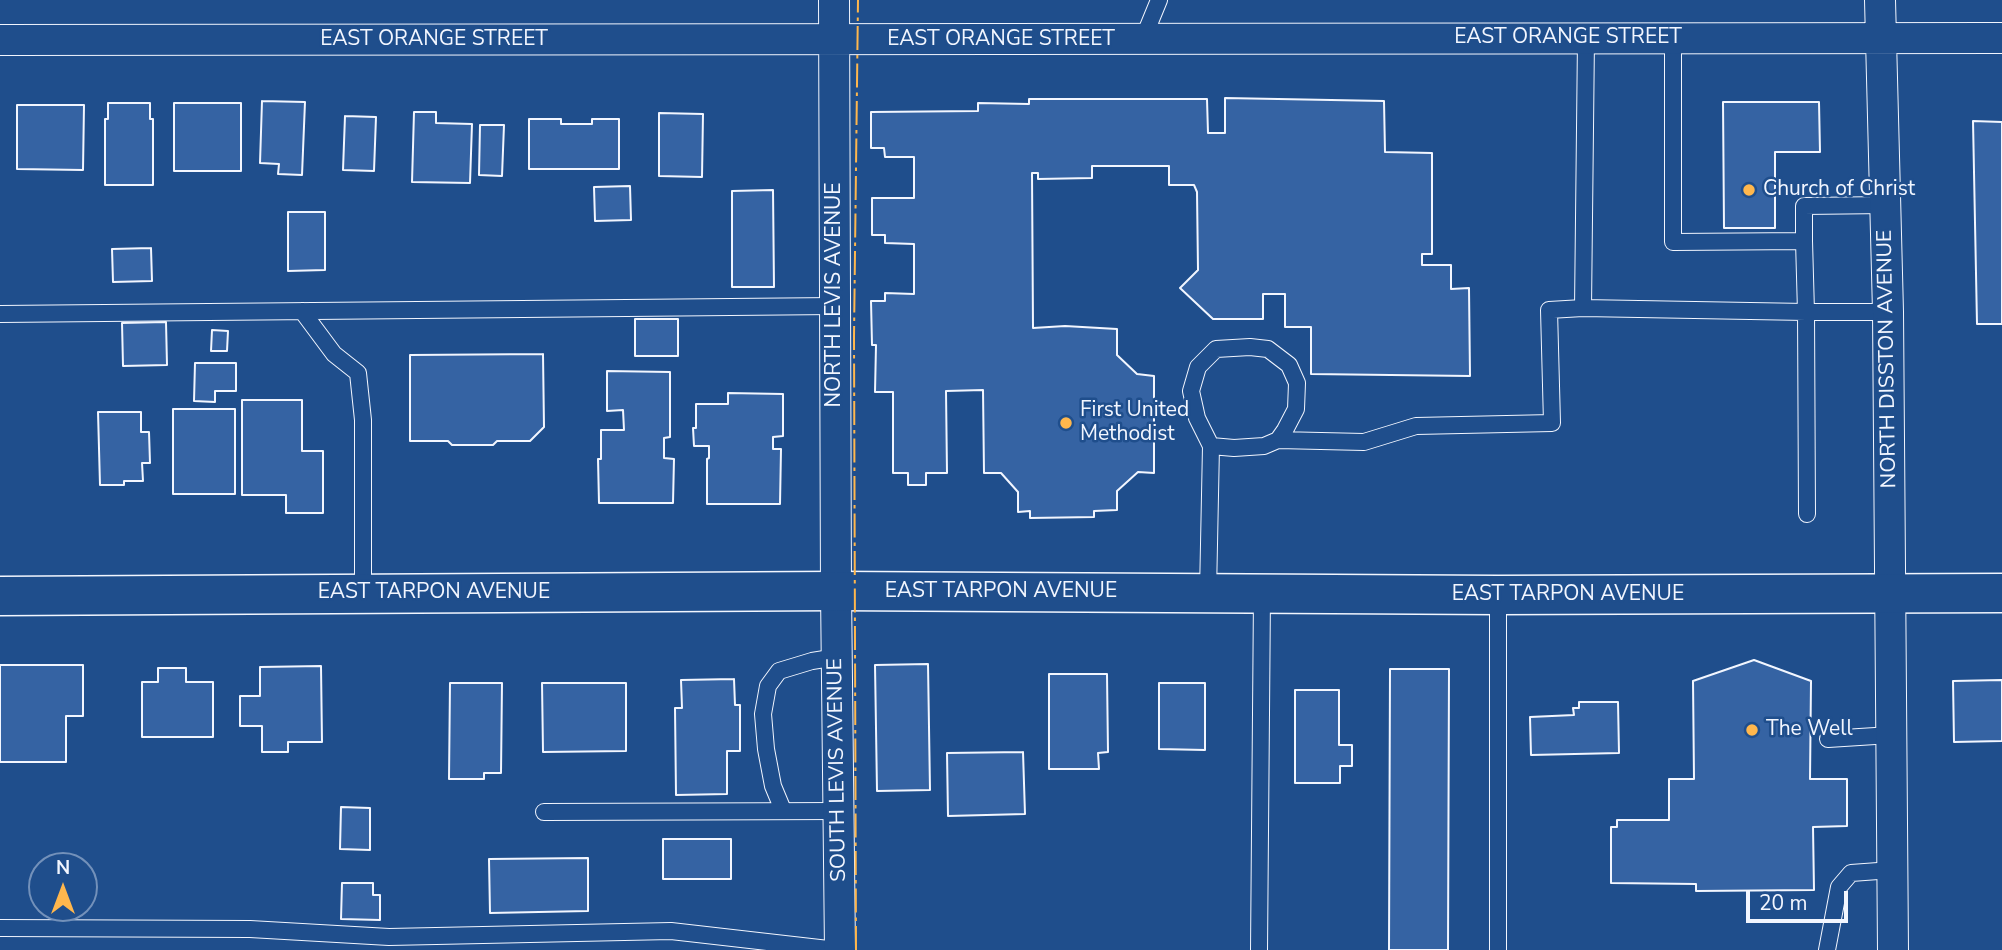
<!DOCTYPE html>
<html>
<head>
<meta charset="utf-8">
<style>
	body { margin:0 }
	#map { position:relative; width:2002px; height:950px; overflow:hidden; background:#1f4e8c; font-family:"Nunito Sans",sans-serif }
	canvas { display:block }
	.north { position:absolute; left:28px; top:852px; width:70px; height:70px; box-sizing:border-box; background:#1f4e8c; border:2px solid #7391ba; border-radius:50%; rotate:0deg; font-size:19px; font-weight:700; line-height:28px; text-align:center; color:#f2f6ff }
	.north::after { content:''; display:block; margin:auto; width:24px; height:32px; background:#ffb74d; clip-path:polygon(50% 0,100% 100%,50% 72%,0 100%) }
	.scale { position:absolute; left:1746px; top:891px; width:102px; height:32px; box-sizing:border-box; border:4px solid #f2f6ff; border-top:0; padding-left:9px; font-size:21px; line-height:24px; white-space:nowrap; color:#f2f6ff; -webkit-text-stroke:5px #1f4e8c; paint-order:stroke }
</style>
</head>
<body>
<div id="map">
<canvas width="2002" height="950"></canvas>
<div class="north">N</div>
<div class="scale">20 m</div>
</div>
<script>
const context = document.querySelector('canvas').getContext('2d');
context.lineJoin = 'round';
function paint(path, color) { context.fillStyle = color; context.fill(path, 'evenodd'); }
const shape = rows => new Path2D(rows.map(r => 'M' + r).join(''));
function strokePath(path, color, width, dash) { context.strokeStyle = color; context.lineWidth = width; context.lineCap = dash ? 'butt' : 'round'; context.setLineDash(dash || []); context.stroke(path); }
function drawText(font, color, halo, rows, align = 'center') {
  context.font = font + ' "Nunito Sans",sans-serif'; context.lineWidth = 5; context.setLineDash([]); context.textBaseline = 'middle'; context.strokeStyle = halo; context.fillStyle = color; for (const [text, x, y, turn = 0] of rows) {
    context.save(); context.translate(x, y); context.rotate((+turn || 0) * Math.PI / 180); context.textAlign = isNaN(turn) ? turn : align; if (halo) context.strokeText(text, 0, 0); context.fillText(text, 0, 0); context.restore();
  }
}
const building = shape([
	[1225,98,1384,101,1385,152,1432,153,1432,254,1422,254,1422,265,1451,265,1451,289,1469,288,1470,376,1311,374,1311,327,1285,327,1285,294,1263,294,1263,319,1213,319,1180,288,1198,270,1197,192,1194,185,1169,185,1169,166,1092,166,1092,178,1038,179,1038,173,1032,173,1033,328,1065,326,1117,329,1117,355,1137,374,1154,376,1154,473,1138,472,1117,491,1117,510,1094,511,1094,517,1030,518,1030,511,1018,512,1018,492,1001,473,984,473,983,390,946,391,947,473,926,473,926,485,908,485,908,473,893,473,893,392,875,392,876,345,872,345,871,301,885,301,885,293,914,294,914,244,885,243,885,235,872,235,872,198,914,198,914,157,885,157,884,148,871,148,871,112,978,111,978,103,1029,104,1029,99,1207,99,1208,133,1225,133,1225,98],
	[262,101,305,102,302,175,278,174,279,164,260,163,262,101],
	[1723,102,1819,102,1820,152,1775,152,1775,228,1724,228,1723,102],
	[108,103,150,103,150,119,153,119,153,185,105,185,105,119,108,119,108,103],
	[174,103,241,103,241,171,174,171,174,103],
	[17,105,84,105,83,170,17,169,17,105],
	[414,112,436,112,436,123,472,124,470,183,412,182,414,112],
	[659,113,703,114,702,177,659,176,659,113],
	[345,116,376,117,374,171,343,170,345,116],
	[529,119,561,119,561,124,592,124,592,119,619,119,619,169,529,169,529,119],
	[1973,121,2002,122,2002,324,1977,324,1973,121],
	[480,125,504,125,502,176,479,175,480,125],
	[630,186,631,220,595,221,594,187,630,186],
	[773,190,774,287,732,287,732,191,773,190],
	[288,212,325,212,325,270,288,271,288,212],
	[151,248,152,281,113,282,112,249,151,248],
	[635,319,678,319,678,356,635,356,635,319],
	[166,322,167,365,123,366,122,323,166,322],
	[212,330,228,331,227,351,211,351,212,330],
	[543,354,544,427,530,441,497,441,493,445,452,445,448,441,410,441,410,355,543,354],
	[195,363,236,363,236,391,215,391,215,402,194,401,195,363],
	[607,371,670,372,670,437,664,438,664,458,674,459,673,503,599,503,598,459,601,459,601,430,624,430,623,410,607,411,607,371],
	[728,393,783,394,783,436,773,437,773,449,781,449,780,504,707,504,707,459,709,458,709,446,694,446,693,428,696,428,696,404,728,404,728,393],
	[242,400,302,400,302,451,323,451,323,513,286,513,286,495,242,495,242,400],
	[173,409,235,409,235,494,173,494,173,409],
	[98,412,141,412,141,432,149,432,150,463,142,463,143,481,124,481,124,485,100,485,98,412],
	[1754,660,1811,681,1810,779,1847,779,1847,826,1813,827,1814,890,1696,891,1696,884,1611,883,1611,827,1617,827,1617,820,1669,820,1669,779,1694,779,1693,681,1754,660],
	[928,664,930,790,877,791,875,665,928,664],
	[0,665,83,665,83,716,66,716,66,762,0,762,0,665],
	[321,666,322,742,288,742,288,752,262,752,262,726,240,726,240,696,260,696,260,667,321,666],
	[158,668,186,668,186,682,213,682,213,737,142,737,142,682,158,682,158,668],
	[1390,669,1449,669,1448,950,1389,950,1390,669],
	[1049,674,1107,674,1108,752,1098,753,1099,769,1049,769,1049,674],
	[734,679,735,705,740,705,740,751,727,751,727,794,676,795,675,708,682,708,681,680,734,679],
	[2002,680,2002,741,1954,742,1953,681,2002,680],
	[450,683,502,683,501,773,484,773,484,779,449,779,450,683],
	[542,683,626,683,626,751,543,752,542,683],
	[1159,683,1205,683,1205,750,1159,749,1159,683],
	[1295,690,1339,690,1339,745,1352,745,1352,766,1340,766,1340,783,1295,783,1295,690],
	[1579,702,1618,702,1619,753,1531,755,1530,717,1574,715,1573,708,1579,708,1579,702],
	[1023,752,1025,814,948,816,947,753,1023,752],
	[341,807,370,808,370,850,340,849,341,807],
	[663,839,731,839,731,879,663,879,663,839],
	[588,858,588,911,490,913,489,859,588,858],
	[342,883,373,883,373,895,380,895,380,920,341,919,342,883]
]);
paint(building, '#3563a3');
strokePath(building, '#f2f6ff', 2);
const lane = shape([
	[1673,38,1673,242,1804,241,1804,206,1886,205],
	[1143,39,1159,0],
	[1804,241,1806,312,1888,312],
	[1583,308,1586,38],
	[302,311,334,354,358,373,363,420,363,594],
	[0,314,835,306],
	[1278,440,1364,442,1416,426,1552,423,1549,310,1583,308,1806,312,1807,514],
	[1208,593,1211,446,1197,418,1191,391,1198,367,1216,349,1250,347,1268,349,1289,365,1297,383,1296,409,1285,430,1278,440,1264,446,1234,448,1211,446],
	[1828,739,1891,735],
	[783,810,773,786,766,749,763,714,768,686,779,671,812,661,837,657],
	[544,812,839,811],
	[0,928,250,929,389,937,671,931,837,950],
	[1259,950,1262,594],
	[1498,950,1498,595],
	[1827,950,1839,887,1851,873,1892,870]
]);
const street = shape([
	[834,0,836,591,840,950],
	[1880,0,1888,312,1893,950],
	[0,40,2002,38]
]);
const secondary = shape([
	[0,596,836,591,1498,595,2002,593]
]);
strokePath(lane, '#f2f6ff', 18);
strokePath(street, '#f2f6ff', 32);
strokePath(secondary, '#f2f6ff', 41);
strokePath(lane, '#1f4e8c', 16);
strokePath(street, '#1f4e8c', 30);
strokePath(secondary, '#1f4e8c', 38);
strokePath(shape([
	[856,950,854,337,858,0]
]), '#ffb74d', 2, [24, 5, 3.5, 5]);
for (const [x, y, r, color] of [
	[1749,190,7,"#ffb74d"],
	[1066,423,7,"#ffb74d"],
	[1752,730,7,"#ffb74d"]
]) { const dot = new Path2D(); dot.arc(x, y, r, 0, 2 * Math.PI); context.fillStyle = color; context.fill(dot); strokePath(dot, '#1f4e8c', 2.5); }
drawText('21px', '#f2f6ff', '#1f4e8c', [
	["EAST ORANGE STREET",1568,38],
	["EAST ORANGE STREET",434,40],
	["EAST ORANGE STREET",1001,40],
	["NORTH LEVIS AVENUE",835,295,-90],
	["NORTH DISSTON AVENUE",1888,359,-91],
	["EAST TARPON AVENUE",1001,592],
	["EAST TARPON AVENUE",434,593],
	["EAST TARPON AVENUE",1568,595],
	["SOUTH LEVIS AVENUE",838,770,-91]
]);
drawText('21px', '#f2f6ff', '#1f4e8c', [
	["Church of Christ",1763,190],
	["First United",1080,411],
	["Methodist",1080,435],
	["The Well",1766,730]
], 'left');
</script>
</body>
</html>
